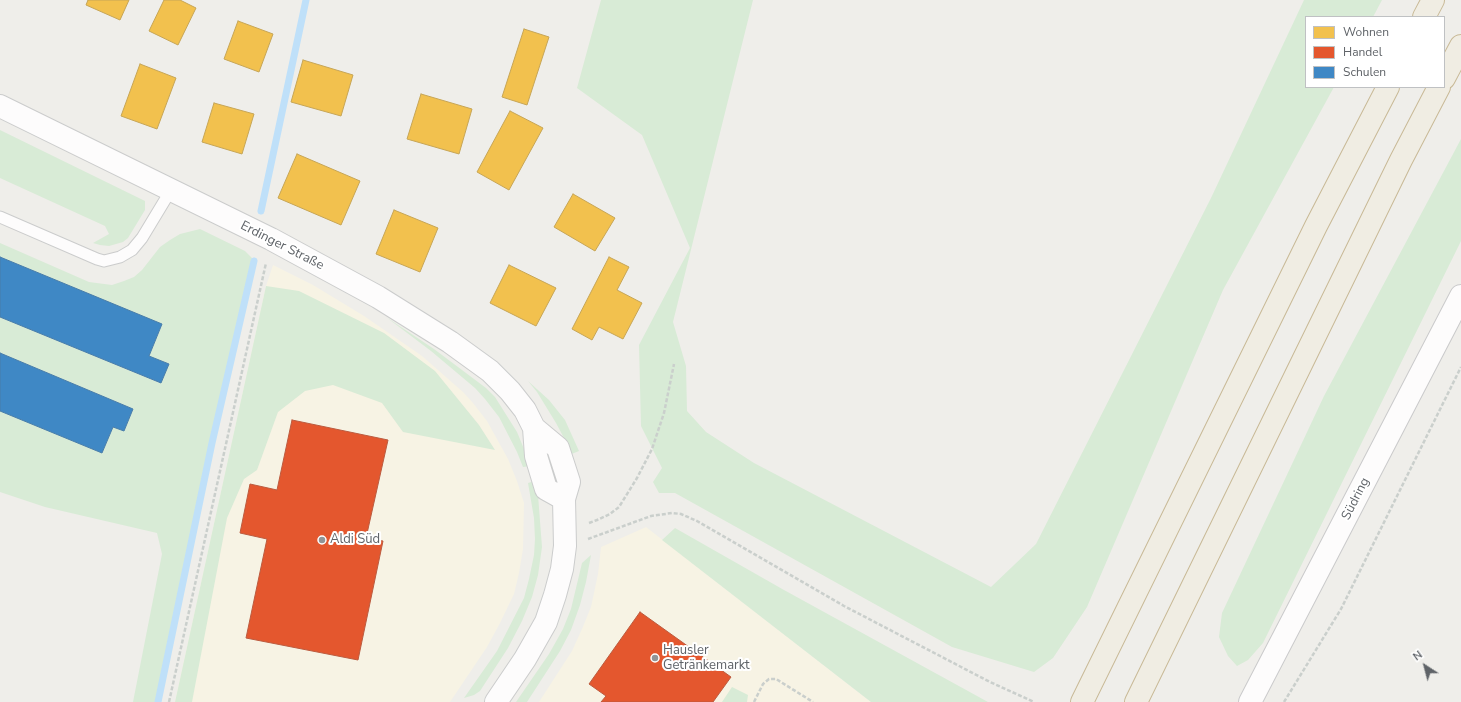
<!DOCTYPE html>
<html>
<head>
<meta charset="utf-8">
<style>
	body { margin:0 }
	#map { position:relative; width:1461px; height:702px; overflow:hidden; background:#efeeea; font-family:"Nunito Sans",sans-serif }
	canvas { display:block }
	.legend { position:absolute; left:1305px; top:16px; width:140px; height:72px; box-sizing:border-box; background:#fff; border:1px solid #bfc1c3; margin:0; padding:5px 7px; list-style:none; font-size:12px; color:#5f6368 }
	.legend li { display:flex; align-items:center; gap:8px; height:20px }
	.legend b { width:20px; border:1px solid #bfc1c3 }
	.north { position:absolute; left:1405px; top:646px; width:40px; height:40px; -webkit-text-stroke:3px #fff; paint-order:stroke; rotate:324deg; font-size:11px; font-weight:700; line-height:16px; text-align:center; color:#5f6368 }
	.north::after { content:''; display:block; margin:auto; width:14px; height:18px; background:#5f6368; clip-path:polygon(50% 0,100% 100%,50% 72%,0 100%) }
</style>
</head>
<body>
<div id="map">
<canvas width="1461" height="702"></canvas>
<ul class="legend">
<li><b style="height:11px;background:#f2c14e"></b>Wohnen</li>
<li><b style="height:11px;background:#e4572e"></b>Handel</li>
<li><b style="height:11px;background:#3f88c5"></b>Schulen</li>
</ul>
<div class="north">N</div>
</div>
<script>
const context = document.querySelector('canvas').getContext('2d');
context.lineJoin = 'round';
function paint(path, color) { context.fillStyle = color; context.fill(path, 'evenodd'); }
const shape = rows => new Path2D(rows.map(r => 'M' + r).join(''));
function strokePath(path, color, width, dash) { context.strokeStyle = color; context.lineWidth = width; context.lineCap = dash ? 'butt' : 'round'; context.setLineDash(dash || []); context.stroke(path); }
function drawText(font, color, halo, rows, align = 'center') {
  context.font = font + ' "Nunito Sans",sans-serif'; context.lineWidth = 4; context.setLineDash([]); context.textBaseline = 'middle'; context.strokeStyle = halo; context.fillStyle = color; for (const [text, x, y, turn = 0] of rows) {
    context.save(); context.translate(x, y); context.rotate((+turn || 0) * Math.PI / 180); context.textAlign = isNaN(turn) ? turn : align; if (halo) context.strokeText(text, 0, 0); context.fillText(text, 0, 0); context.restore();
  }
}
paint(shape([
	[273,265,313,285,364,316,422,356,463,392,473,403,487,421,508,459,517,481,524,503,523,549,519,573,514,594,500,623,487,647,450,702,175,702,266,286],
	[646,527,871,702,539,702,572,651,582,629,591,607,598,574,601,547]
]), '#f7f3e4');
paint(shape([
	[601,0,753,0,673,322,686,366,687,411,706,432,754,463,991,587,1036,544,1211,198,1304,0,1382,0,1373,17,1306,17,1306,87,1334,87,1223,290,1087,607,1053,658,1034,672,952,647,675,493,659,493,653,482,662,468,641,426,639,345,690,248,642,135,577,88],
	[0,130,145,201,145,210,128,238,123,242,109,246,100,245,93,243,109,234,105,226,0,178],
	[1461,139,1461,241,1263,643,1248,660,1237,666,1228,656,1219,637,1222,613,1324,396],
	[200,229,245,251,252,258,157,702,133,702,162,554,157,533,45,507,0,492,0,411,102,453,113,427,124,431,133,409,0,353,0,317,160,383,169,364,149,356,162,325,0,257,0,243,89,282,112,285,124,281,134,277,142,270,160,247,170,240,180,234],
	[266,286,299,291,384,333,435,371,479,425,495,450,403,432,382,403,333,385,305,391,278,412,257,470,244,479,227,518,192,702,175,702],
	[386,317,434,349,486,388,495,397,517,432,531,466,523,467,517,452,499,417,485,399,475,388,431,351],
	[528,381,549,400,565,420,579,451,569,455,564,438,556,423,537,392],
	[535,481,538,495,542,547,538,575,532,597,522,621,508,648,480,691,474,695,464,698,497,651,524,598,529,579,534,555,535,539,534,518,528,483],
	[675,528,784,590,988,702,871,702,662,540],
	[591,555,586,582,580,605,571,630,560,651,527,702,516,702,549,654,563,629,571,609,582,563],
	[732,687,748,695,747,702,722,702]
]), '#d8ebd6');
const homes = shape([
	[88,0,129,0,120,20,86,5,88,0],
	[164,0,180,0,196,8,178,45,149,31,164,0],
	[238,21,273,34,259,72,224,59,238,21],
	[524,29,549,37,527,105,502,97,524,29],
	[303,60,353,75,341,116,291,102,303,60],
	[140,64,176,78,157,129,121,116,140,64],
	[421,94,472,109,459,154,407,139,421,94],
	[214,103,254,114,242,154,202,142,214,103],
	[510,111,543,128,509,190,477,172,510,111],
	[297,154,360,181,341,225,278,198,297,154],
	[573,194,615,218,595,251,554,227,573,194],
	[394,210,438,228,420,272,376,254,394,210],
	[609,257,629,267,617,290,642,303,623,339,599,327,592,340,572,329,609,257],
	[509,265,556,288,536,326,490,303,509,265]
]);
paint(homes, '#f2c14e');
strokePath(homes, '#c6a556', 1);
const shops = shape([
	[292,420,388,440,366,538,383,541,358,660,246,638,267,539,240,533,250,484,277,490,292,420],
	[640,612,731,677,713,702,601,702,606,696,589,684,640,612]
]);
paint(shops, '#e4572e');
strokePath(shops, '#bc5b3f', 1);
const schools = shape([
	[0,257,162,324,149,356,169,364,161,383,0,317,0,257],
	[0,353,133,409,124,431,113,427,102,453,0,411,0,353]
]);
paint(schools, '#3f88c5');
strokePath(schools, '#497da9', 1);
strokePath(shape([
	[261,211,306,0],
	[158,702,212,443,254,261]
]), '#bfe0f9', 7);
const service = shape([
	[0,217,97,259,104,261,120,257,132,250,142,238,171,190]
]);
const tertiary = shape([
	[0,106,271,239,378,297,450,342,490,371,510,391,525,410,534,428,558,448,569,482,564,499,565,546,562,569,555,595,546,622,525,659,496,702],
	[534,428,536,456,546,489,564,499]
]);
const secondary = shape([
	[1250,702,1461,296]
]);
const motorway = shape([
	[1424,17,1433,0],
	[1444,78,1461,46],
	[1082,702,1316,226,1388,87],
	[1136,702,1401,160,1439,87]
]);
strokePath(service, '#cbcccc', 13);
strokePath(tertiary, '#cbcccc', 24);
strokePath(secondary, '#cacacb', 24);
strokePath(motorway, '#c8b996', 24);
strokePath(shape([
	[589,523,597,520,610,514,619,507,637,478,652,449,664,413,674,364],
	[588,539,651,516,672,513,681,514,697,521,844,606,990,682,1034,702],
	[169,702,266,263],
	[754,702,763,684,769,679,776,679,813,702],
	[1284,702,1341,609,1461,367]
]), '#cacfcc', 2.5, [4, 2]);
strokePath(service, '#fdfcfc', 11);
strokePath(tertiary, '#fdfcfc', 22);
strokePath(secondary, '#fdfcfc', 22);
strokePath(motorway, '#f0ede3', 22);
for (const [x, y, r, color] of [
	[322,540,4,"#919496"],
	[655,658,4,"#919496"]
]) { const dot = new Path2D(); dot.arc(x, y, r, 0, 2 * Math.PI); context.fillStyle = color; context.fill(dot); strokePath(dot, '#fff', 1.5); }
drawText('13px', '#5f6368', '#fff', [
	["Erdinger Straße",282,246,27],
	["Südring",1356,499,-63]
]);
drawText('13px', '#5f6368', '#fff', [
	["Aldi Süd",330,540],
	["Hausler",663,651],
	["Getränkemarkt",663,666]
], 'left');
</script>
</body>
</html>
